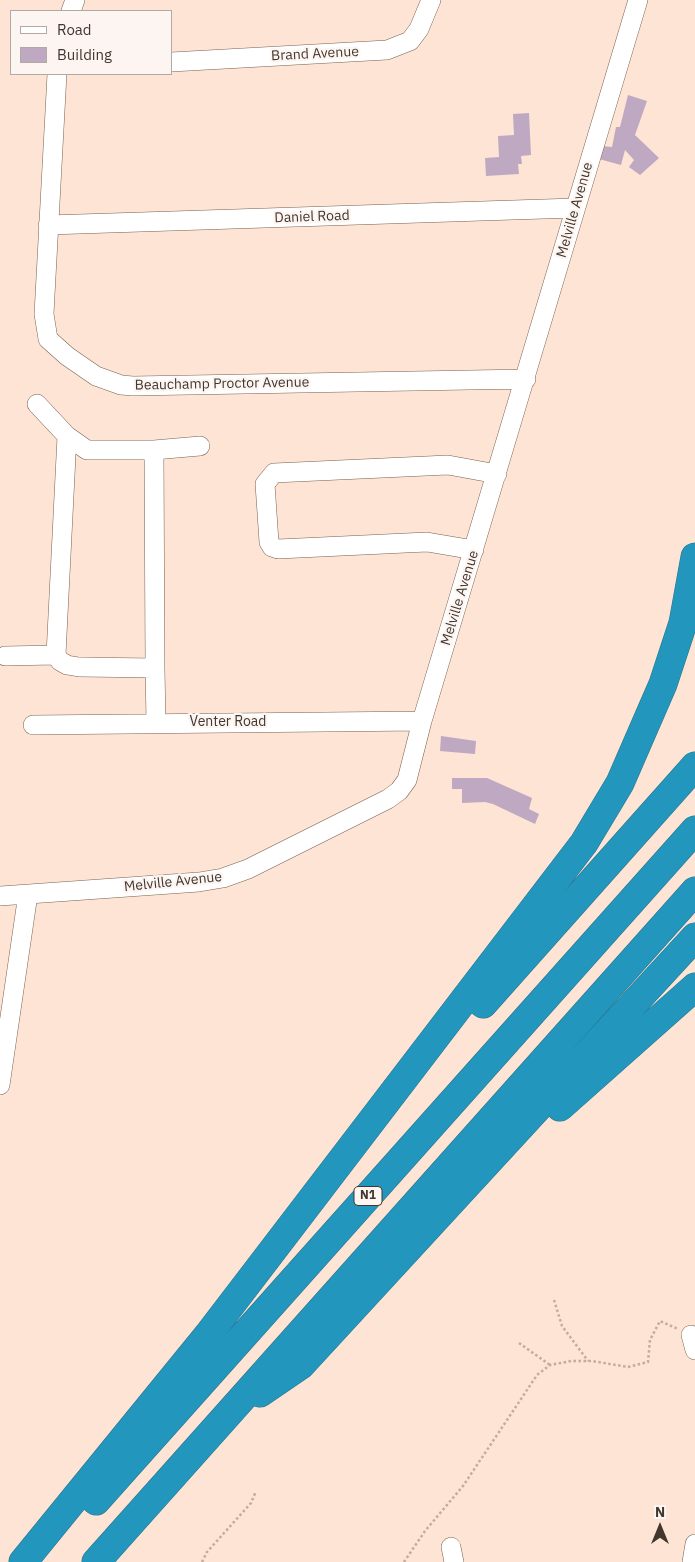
<!DOCTYPE html>
<html>
<head>
<meta charset="utf-8">
<style>
	body { margin:0 }
	#map { position:relative; width:695px; height:1562px; overflow:hidden; background:#fde4d4; font-family:"IBM Plex Sans",sans-serif }
	canvas { display:block }
	.legend { position:absolute; left:10px; top:10px; width:162px; height:65px; box-sizing:border-box; background:#fcf5f1; border:1px solid #b2a9a3; margin:0; padding:6px 9px; list-style:none; font-size:15px; color:#42362e }
	.legend li { display:flex; align-items:center; gap:10px; height:25px }
	.legend b { width:25px; border:1px solid #b2a9a3 }
	.north { position:absolute; left:635px; top:1502px; width:50px; height:50px; -webkit-text-stroke:4px #fcf5f1; paint-order:stroke; rotate:0deg; font-size:14px; font-weight:700; line-height:20px; text-align:center; color:#42362e }
	.north::after { content:''; display:block; margin:auto; width:18px; height:22px; background:#42362e; clip-path:polygon(50% 0,100% 100%,50% 72%,0 100%) }
</style>
</head>
<body>
<div id="map">
<canvas width="695" height="1562"></canvas>
<ul class="legend">
<li><b style="height:6px;background:#fff"></b>Road</li>
<li><b style="height:14px;background:#bfa8c1"></b>Building</li>
</ul>
<div class="north">N</div>
</div>
<script>
const context = document.querySelector('canvas').getContext('2d');
context.lineJoin = 'round';
function paint(path, color) { context.fillStyle = color; context.fill(path, 'evenodd'); }
const shape = rows => new Path2D(rows.map(r => 'M' + r).join(''));
function strokePath(path, color, width, dash) { context.strokeStyle = color; context.lineWidth = width; context.lineCap = dash ? 'butt' : 'round'; context.setLineDash(dash || []); context.stroke(path); }
function drawText(font, color, halo, rows, align = 'center') {
  context.font = font + ' "IBM Plex Sans",sans-serif'; context.lineWidth = 4.5; context.setLineDash([]); context.textBaseline = 'middle'; context.strokeStyle = halo; context.fillStyle = color; for (const [text, x, y, turn = 0] of rows) {
    context.save(); context.translate(x, y); context.rotate((+turn || 0) * Math.PI / 180); context.textAlign = isNaN(turn) ? turn : align; if (halo) context.strokeText(text, 0, 0); context.fillText(text, 0, 0); context.restore();
  }
}
paint(shape([
	[628,95,647,101,635,135,659,158,640,175,629,167,634,160,625,150,621,165,599,159,602,146,612,147,616,127,620,127],
	[529,113,531,155,521,156,522,164,518,164,519,174,486,176,485,158,499,157,498,136,514,135,513,114],
	[441,736,476,741,475,754,440,751],
	[452,778,487,778,532,798,529,809,539,814,535,824,493,804,485,802,462,803,462,789,452,789]
]), '#bfa8c1');
const minor = shape([
	[71,11,75,0],
	[171,62,387,50,410,41,419,29,431,0],
	[57,74,44,314,48,339,67,356,96,376,121,385,133,386,526,379],
	[48,225,575,208],
	[37,404,67,436],
	[154,450,155,668,79,667,67,665,60,661,56,655,67,436,87,450,154,450,200,446],
	[474,550,427,542,278,549,272,547,269,542,265,484,274,473,448,465,497,474],
	[5,656,56,655],
	[155,668,156,722],
	[33,725,422,721],
	[0,896,199,882,223,878,248,869,388,799,399,791,407,780,422,721,638,0],
	[0,1085,28,894],
	[691,1335,695,1350],
	[451,1547,454,1562],
	[692,1562,695,1544]
]);
const highway = shape([
	[483,1004,695,766],
	[560,1107,695,987],
	[260,1393,301,1365,695,937],
	[96,1501,695,830],
	[23,1562,208,1335,584,843,620,783,663,684,683,623,695,557],
	[96,1562,695,891]
]);
strokePath(minor, '#7a604e', 20);
strokePath(highway, '#2d748b', 29);
strokePath(shape([
	[554,1300,562,1326,588,1361],
	[519,1343,550,1365],
	[202,1562,207,1552,251,1503,256,1491],
	[404,1562,425,1531,463,1486,537,1375,550,1365,571,1361,592,1361,628,1367,648,1362,650,1340,660,1321,678,1329]
]), '#c1ac9f', 2.5, [2.5, 2.5]);
strokePath(minor, '#fff', 19);
strokePath(highway, '#2296bd', 28);
for (const [x, y, w] of [
	[368,1196,28]
]) { const box = new Path2D(); box.roundRect(x - w / 2, y - 9.5, w, 19, 4); context.fillStyle = '#fcf5f1'; context.fill(box); strokePath(box, '#42362e', 1); }
drawText('bold 12px', '#42362e', null, [
	["N1",368,1196]
]);
drawText('14px', '#42362e', '#fcf5f1', [
	["Brand Avenue",315,54,-3],
	["Melville Avenue",575,210,-74],
	["Daniel Road",312,217,-2],
	["Beauchamp Proctor Avenue",222,384,-1],
	["Melville Avenue",460,598,-73],
	["Venter Road",228,722],
	["Melville Avenue",173,882,-6]
]);
</script>
</body>
</html>
